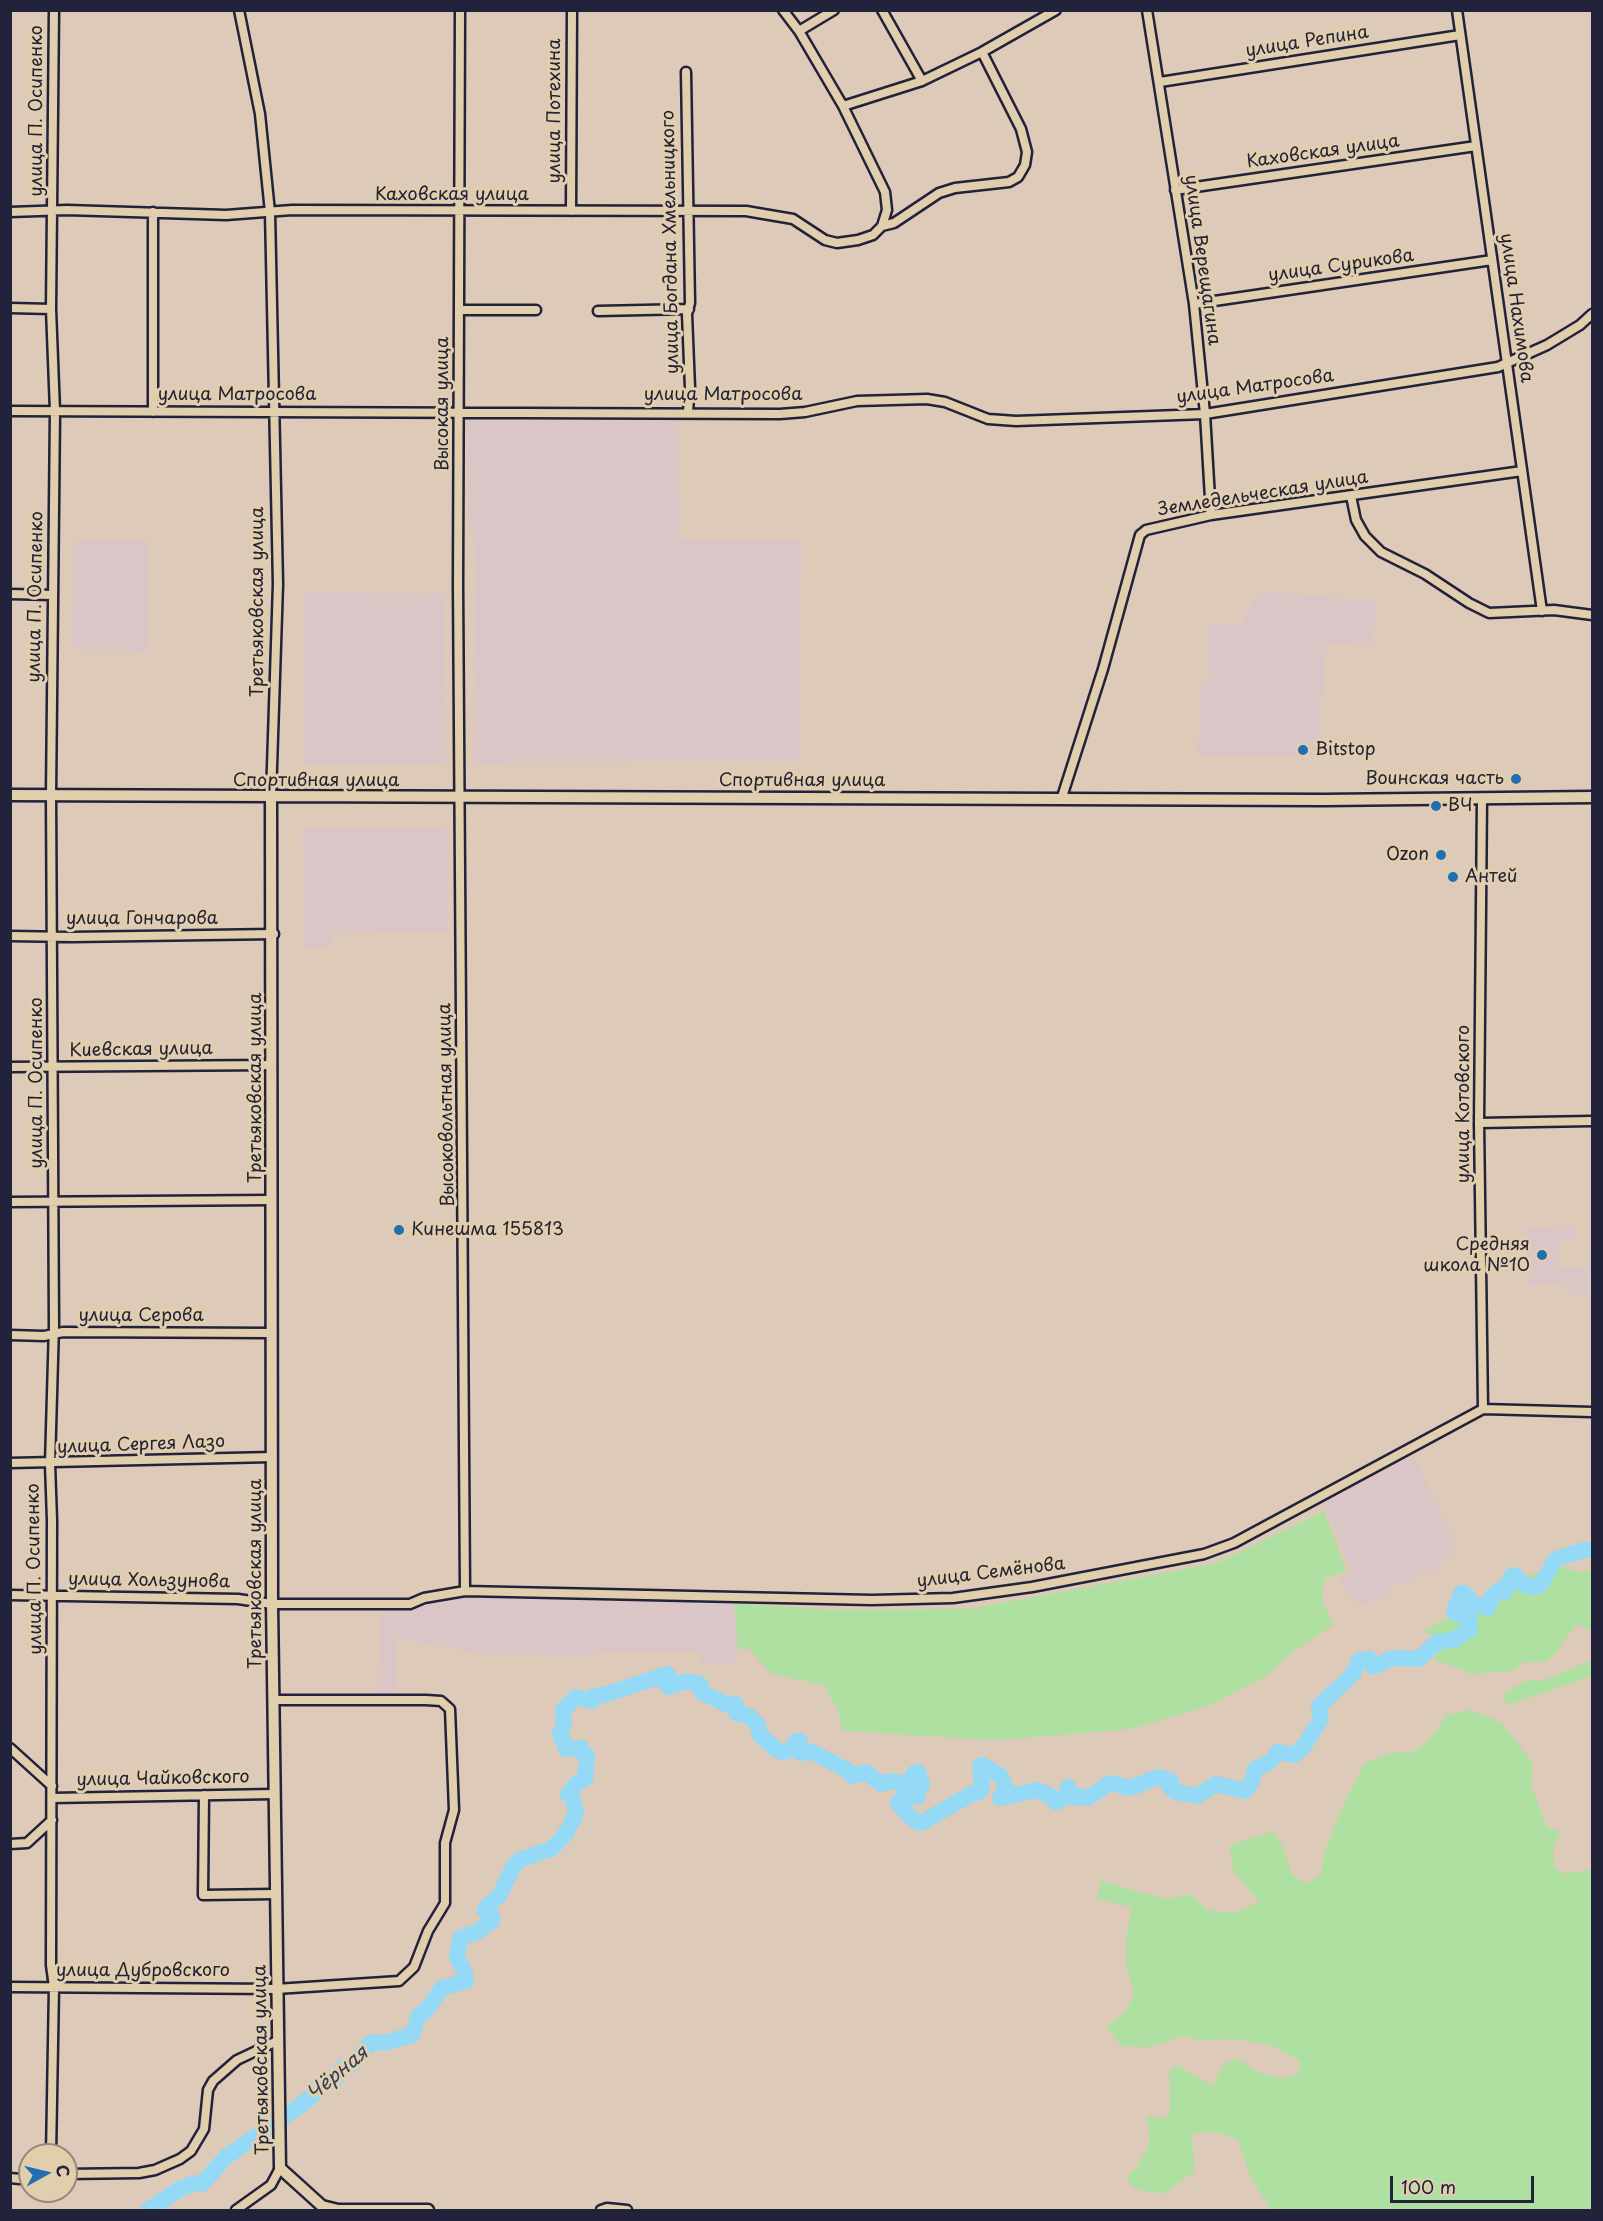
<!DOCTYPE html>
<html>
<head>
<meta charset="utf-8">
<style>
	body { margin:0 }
	#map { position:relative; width:1603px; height:2221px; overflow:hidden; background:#decab8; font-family:"Playpen Sans",sans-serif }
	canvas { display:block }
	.frame { position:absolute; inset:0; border:12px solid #22223b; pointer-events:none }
	.north { position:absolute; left:18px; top:2143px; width:60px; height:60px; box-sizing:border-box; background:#e1ceac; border:2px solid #95897f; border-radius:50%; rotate:82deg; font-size:16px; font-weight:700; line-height:24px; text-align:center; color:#22223b }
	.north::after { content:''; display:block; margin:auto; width:21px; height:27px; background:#1f6fb2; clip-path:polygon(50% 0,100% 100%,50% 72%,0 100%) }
	.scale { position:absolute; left:1390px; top:2176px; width:144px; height:27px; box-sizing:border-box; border:3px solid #22223b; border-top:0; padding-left:8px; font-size:18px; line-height:21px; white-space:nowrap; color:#22223b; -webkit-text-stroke:4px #e1ceac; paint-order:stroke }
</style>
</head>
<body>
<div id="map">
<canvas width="1603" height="2221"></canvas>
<div class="frame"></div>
<div class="north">С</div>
<div class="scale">100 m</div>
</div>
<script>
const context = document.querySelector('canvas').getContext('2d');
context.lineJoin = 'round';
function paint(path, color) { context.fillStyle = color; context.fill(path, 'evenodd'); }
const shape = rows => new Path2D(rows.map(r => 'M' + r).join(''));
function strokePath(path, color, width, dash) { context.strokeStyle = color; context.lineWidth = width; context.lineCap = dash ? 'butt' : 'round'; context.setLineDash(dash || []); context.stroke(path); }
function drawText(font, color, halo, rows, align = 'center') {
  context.font = font + ' "Playpen Sans",sans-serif'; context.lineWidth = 6; context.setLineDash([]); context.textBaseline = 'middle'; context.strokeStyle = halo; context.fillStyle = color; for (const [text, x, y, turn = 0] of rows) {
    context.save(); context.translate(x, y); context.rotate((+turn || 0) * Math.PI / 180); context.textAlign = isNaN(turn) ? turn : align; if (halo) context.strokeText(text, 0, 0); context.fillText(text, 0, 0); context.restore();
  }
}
paint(shape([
	[467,420,678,421,679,539,802,539,800,761,474,763,475,541,468,524],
	[74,539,149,540,149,651,73,650],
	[1259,591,1378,601,1372,647,1327,643,1320,720,1322,724,1320,755,1197,756,1201,686,1208,681,1209,622,1241,625],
	[304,592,445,594,446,764,303,763],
	[447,827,448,931,335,934,329,947,304,947,302,829],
	[1574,1226,1575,1241,1558,1242,1558,1268,1589,1268,1588,1236,1592,1235,1592,1295,1566,1295,1565,1285,1528,1285,1526,1228],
	[1413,1455,1456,1544,1451,1558,1438,1563,1440,1569,1431,1573,1429,1569,1421,1572,1422,1576,1404,1585,1402,1581,1388,1588,1390,1594,1362,1606,1349,1597,1339,1578,1352,1572,1323,1500],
	[465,1596,734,1600,738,1656,731,1664,701,1665,701,1652,609,1652,591,1655,479,1654,397,1638,395,1696,385,1695,377,1701,381,1607]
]), '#dbc6c7');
paint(shape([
	[1324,1511,1347,1571,1325,1578,1322,1600,1333,1625,1291,1653,1268,1675,1211,1705,1132,1729,993,1740,843,1731,837,1708,827,1693,828,1686,772,1674,749,1649,738,1649,734,1603,832,1610,970,1609,1217,1563],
	[1552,1566,1584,1572,1592,1570,1592,1631,1578,1624,1564,1640,1558,1651,1546,1662,1524,1662,1514,1671,1470,1674,1456,1667,1433,1660,1449,1639,1423,1632,1493,1592],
	[1592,1660,1592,1676,1509,1705,1501,1696,1527,1680,1545,1680],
	[1470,1710,1502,1723,1533,1763,1531,1785,1547,1827,1560,1832,1553,1849,1555,1867,1564,1874,1592,1869,1592,2210,1271,2210,1251,2178,1238,2140,1217,2132,1192,2134,1194,2172,1163,2194,1135,2189,1126,2178,1137,2167,1150,2143,1147,2116,1166,2119,1170,2112,1169,2072,1177,2065,1213,2086,1224,2063,1237,2058,1258,2072,1282,2079,1299,2073,1300,2061,1273,2046,1239,2039,1200,2040,1183,2036,1149,2047,1121,2046,1106,2026,1126,2012,1134,1992,1127,1970,1126,1938,1132,1907,1097,1899,1101,1881,1165,1899,1192,1895,1207,1910,1235,1913,1259,1902,1234,1872,1229,1846,1273,1831,1283,1847,1292,1875,1307,1884,1321,1874,1326,1847,1346,1799,1364,1764,1389,1753,1413,1752,1429,1740,1447,1715]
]), '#ade0a1');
strokePath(shape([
	[148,2210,180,2189,195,2183,202,2184,226,2157,297,2108,315,2094,316,2088,336,2079,343,2067,353,2064,366,2047,373,2042,384,2043,412,2035,419,2015,426,2011,442,1988,466,1981,465,1973,457,1957,460,1938,477,1932,492,1921,492,1916,485,1911,486,1907,499,1896,513,1867,519,1860,551,1849,565,1835,572,1822,576,1812,573,1798,568,1794,577,1783,585,1779,587,1756,583,1754,581,1748,566,1749,560,1733,564,1724,563,1710,576,1697,592,1701,594,1696,604,1695,667,1674,669,1676,665,1683,668,1687,687,1681,700,1684,701,1692,726,1704,736,1704,736,1713,749,1716,758,1725,760,1735,777,1750,783,1752,794,1748,796,1741,800,1741,800,1753,812,1752,847,1770,852,1776,866,1772,881,1784,892,1781,908,1784,914,1773,918,1772,922,1785,913,1788,918,1797,904,1796,898,1803,912,1819,921,1823,973,1793,978,1793,982,1788,980,1766,982,1765,1001,1776,1006,1788,1000,1798,1036,1790,1049,1795,1056,1802,1065,1797,1068,1787,1074,1798,1079,1796,1088,1798,1110,1783,1130,1788,1158,1777,1171,1781,1168,1785,1176,1792,1197,1796,1216,1784,1245,1791,1252,1782,1255,1769,1270,1762,1278,1752,1294,1755,1304,1746,1321,1719,1319,1706,1353,1674,1359,1660,1369,1659,1373,1667,1392,1658,1419,1659,1437,1642,1454,1640,1470,1629,1469,1619,1454,1612,1461,1593,1464,1593,1475,1605,1488,1608,1492,1596,1499,1590,1505,1592,1511,1576,1515,1575,1520,1582,1530,1587,1536,1587,1541,1584,1556,1559,1584,1550,1592,1550]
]), '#94daf6', 16);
const minor = shape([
	[239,10,260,114,270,212,278,584,271,797],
	[460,10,458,585,465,1591],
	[783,10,799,31,843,106,885,192,887,210,882,226],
	[882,10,922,81],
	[1147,10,1194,304,1205,414,1211,515],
	[1457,10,1542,611],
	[799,31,834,10],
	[686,72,690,303,687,314,690,388,688,411],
	[1160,82,1460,35],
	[843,106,922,81,982,52,1056,10],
	[1175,190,1476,146],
	[571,211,572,10],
	[10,212,67,210,226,215,292,210,746,211,793,219,825,240,837,243,858,240,873,235,882,226,894,223,939,193,955,188,1009,182,1018,177,1025,165,1027,152,1021,129,982,52],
	[153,212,153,412],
	[1194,304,1492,260],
	[10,308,51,309],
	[460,310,536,310],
	[598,311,689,309],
	[10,411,780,414,805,412,857,401,927,399,945,402,988,419,1016,421,1205,414,1498,367,1547,345,1580,325,1592,314],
	[1351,496,1356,520,1365,536,1381,552,1425,574,1469,603,1489,613,1554,610,1592,615],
	[10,594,52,595],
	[1062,797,1103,669,1140,535,1146,530,1211,515,1522,471],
	[1482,798,1479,1123,1483,1409],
	[10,936,72,937,274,934],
	[10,1067,272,1065],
	[1479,1123,1592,1121],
	[10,1202,272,1200],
	[10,1335,44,1336,63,1332,271,1333],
	[10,1463,272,1457],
	[10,1595,238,1599,272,1604,410,1604,424,1598,465,1591,872,1600,953,1598,1032,1587,1204,1554,1234,1543,1483,1409,1592,1412],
	[10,1748,52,1786],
	[204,1795,203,1895,275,1894],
	[52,1798,274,1794],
	[10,1844,27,1843,52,1820],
	[10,1987,276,1989,399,1981,414,1967,428,1931,445,1903,445,1843,454,1810,450,1709,441,1701,426,1700,273,1700],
	[51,2155,54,1987,51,1965,52,1520,50,1464,54,1325,51,795,55,411,51,309,54,10],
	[66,2174,139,2173,155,2170,180,2159,191,2151,204,2129,208,2090,213,2081,237,2060,277,2041],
	[10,2178,30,2180],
	[236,2210,271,2185,280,2168],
	[601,2210,607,2208,627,2210]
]);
const tertiary = shape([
	[10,795,1324,800,1592,797],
	[271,797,272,1604,280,2168,322,2206,338,2210,428,2210]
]);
strokePath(minor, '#22223b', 13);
strokePath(tertiary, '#22223b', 15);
strokePath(minor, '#e1ceac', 8);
strokePath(tertiary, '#e1ceac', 10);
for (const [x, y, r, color] of [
	[1303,750,6,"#1f6fb2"],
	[1516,779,6,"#1f6fb2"],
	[1436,806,6,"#1f6fb2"],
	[1441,855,6,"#1f6fb2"],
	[1453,877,6,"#1f6fb2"],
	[399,1230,6,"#1f6fb2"],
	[1542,1255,6,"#1f6fb2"]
]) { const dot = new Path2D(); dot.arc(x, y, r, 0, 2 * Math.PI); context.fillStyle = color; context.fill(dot); strokePath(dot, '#e1ceac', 2); }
drawText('18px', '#22223b', '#e1ceac', [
	["улица Репина",1307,42,-9],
	["улица П. Осипенко",37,111,-90],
	["улица Потехина",555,111,-90],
	["Каховская улица",1323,152,-8],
	["Каховская улица",452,195],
	["улица Богдана Хмельницкого",671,242,-91],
	["улица Верещагина",1202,260,82],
	["улица Сурикова",1341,266,-8],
	["улица Нахимова",1516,308,82],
	["улица Матросова",1255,387,-8],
	["улица Матросова",237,395],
	["улица Матросова",723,395],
	["Высокая улица",443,404,-90],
	["Земледельческая улица",1263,494,-9],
	["улица П. Осипенко",36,597,-89],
	["Третьяковская улица",258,602,-90],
	["Спортивная улица",316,781],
	["Спортивная улица",802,781],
	["улица Гончарова",142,919],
	["Киевская улица",141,1050,-1],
	["улица П. Осипенко",37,1083,-90],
	["Третьяковская улица",256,1088,-90],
	["улица Котовского",1464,1104,-90],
	["Высоковольтная улица",447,1105,-91],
	["улица Серова",141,1316],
	["улица Сергея Лазо",141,1445,-2],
	["улица П. Осипенко",35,1569,-91],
	["улица Семёнова",991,1573,-7],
	["Третьяковская улица",256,1574,-90],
	["улица Хользунова",149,1581,1],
	["улица Чайковского",163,1779,-1],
	["улица Дубровского",143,1971],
	["Третьяковская улица",262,2060,-91]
]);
drawText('18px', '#22223b', '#e1ceac', [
	["Bitstop",1315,750],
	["Воинская часть",1504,779,"right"],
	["ВЧ",1448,806],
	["Ozon",1429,855,"right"],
	["Антей",1465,877],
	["Кинешма 155813",411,1230],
	["Средняя",1530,1245,"right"],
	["школа №10",1530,1266,"right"]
], 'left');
drawText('italic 20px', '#333e57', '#e1ceac', [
	["Чёрная",338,2074,-40]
]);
</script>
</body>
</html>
